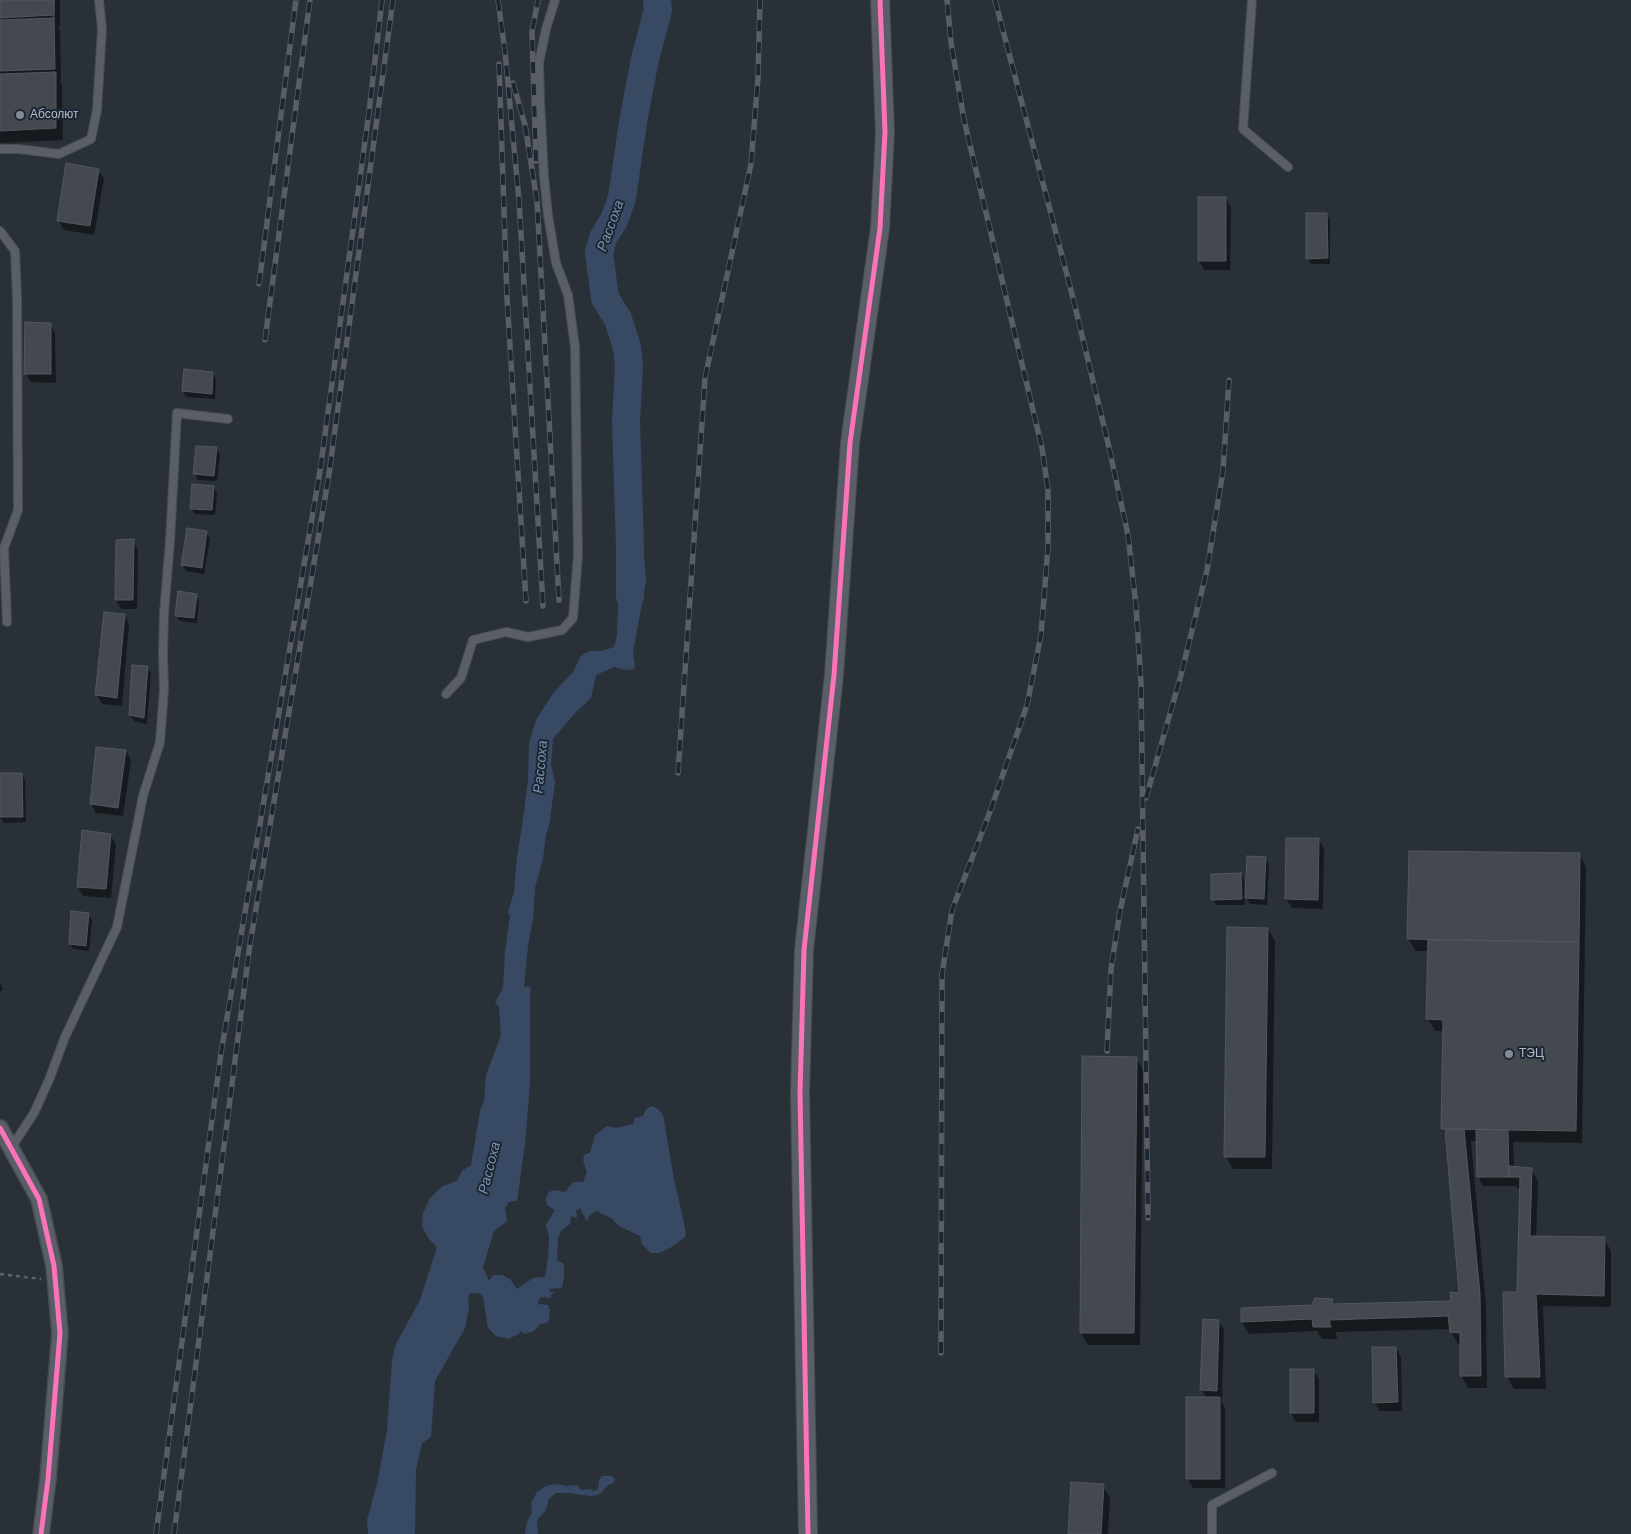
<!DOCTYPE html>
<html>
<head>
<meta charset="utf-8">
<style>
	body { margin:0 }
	canvas { display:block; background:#2a3038 }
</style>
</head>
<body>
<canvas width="1631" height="1534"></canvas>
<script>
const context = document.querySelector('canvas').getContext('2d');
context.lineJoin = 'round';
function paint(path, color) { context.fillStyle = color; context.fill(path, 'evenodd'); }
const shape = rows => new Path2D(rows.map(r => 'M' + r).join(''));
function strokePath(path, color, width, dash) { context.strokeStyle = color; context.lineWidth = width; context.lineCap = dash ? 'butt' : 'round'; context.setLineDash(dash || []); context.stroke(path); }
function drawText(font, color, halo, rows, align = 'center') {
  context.font = font + ' Arial,sans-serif'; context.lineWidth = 4; context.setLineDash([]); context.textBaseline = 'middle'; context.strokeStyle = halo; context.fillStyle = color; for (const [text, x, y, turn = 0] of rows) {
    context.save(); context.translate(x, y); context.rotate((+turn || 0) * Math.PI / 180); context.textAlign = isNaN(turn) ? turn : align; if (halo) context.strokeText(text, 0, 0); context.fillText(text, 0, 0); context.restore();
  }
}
paint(shape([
	[644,555,646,582,633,652,635,666,634,669,625,670,614,667,596,675,591,698,576,712,553,739,551,764,555,783,549,826,546,834,543,859,535,888,533,919,528,946,524,988,528,986,531,989,530,993,530,1083,525,1144,517,1201,509,1202,505,1208,507,1221,494,1231,483,1267,489,1281,493,1275,502,1275,510,1279,517,1289,533,1278,545,1277,548,1257,549,1237,546,1225,555,1210,547,1205,546,1198,549,1192,554,1190,565,1192,573,1182,583,1182,587,1172,583,1160,585,1154,590,1153,595,1135,607,1126,616,1128,633,1124,635,1118,643,1116,646,1109,652,1106,658,1109,663,1115,674,1179,682,1214,686,1233,685,1237,670,1248,659,1253,651,1253,642,1244,640,1236,619,1226,611,1218,596,1211,589,1216,587,1222,580,1208,576,1211,577,1218,571,1216,570,1224,562,1230,558,1238,557,1260,564,1264,564,1276,562,1288,550,1289,549,1292,555,1292,551,1295,551,1298,541,1297,538,1302,538,1304,548,1305,550,1310,549,1320,547,1323,540,1324,534,1331,525,1334,520,1331,519,1334,508,1339,496,1336,488,1328,483,1296,478,1293,470,1293,468,1296,469,1308,465,1328,435,1381,431,1437,422,1443,416,1470,415,1534,368,1534,367,1520,377,1484,387,1430,392,1360,396,1344,420,1300,437,1247,428,1238,422,1226,423,1213,430,1198,443,1186,457,1181,462,1171,471,1165,480,1111,484,1101,486,1075,501,1035,499,1007,495,1002,503,988,505,952,510,916,508,912,514,892,517,857,523,819,528,780,529,744,536,720,554,692,573,672,581,656,590,651,602,651,614,647,617,636,618,604,616,561],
	[602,1476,611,1476,615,1479,613,1483,608,1485,601,1493,597,1495,591,1496,568,1493,556,1493,549,1499,546,1510,537,1520,538,1534,525,1534,527,1522,532,1513,531,1503,537,1492,546,1486,555,1484,567,1486,578,1485,579,1488,582,1490,590,1489,594,1491,598,1489,599,1480]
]), '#384963');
paint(shape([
	[0,0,52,0,52,21,55,21,55,0,60,0,60,27,58,27,60,31,61,81,60,81,62,85,63,140,0,143],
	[98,170,104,179,94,235,64,230,59,221],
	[1199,199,1226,199,1231,208,1230,270,1204,270,1199,261],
	[1327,214,1330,220,1330,264,1311,264,1307,258],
	[50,324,55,333,56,383,31,382,25,373],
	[213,373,216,379,215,399,186,397,183,391],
	[216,448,220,454,217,481,198,480,195,474],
	[213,487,217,493,215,515,195,514,191,508],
	[206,533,210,538,204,574,186,571,183,565],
	[117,541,133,541,138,550,137,609,121,609,116,600],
	[196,595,199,601,197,623,180,621,176,616],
	[124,615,129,624,122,706,102,704,97,695],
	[147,667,151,673,147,724,134,721,130,715],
	[126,751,131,760,123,816,96,813,91,804],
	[21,774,25,780,26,822,4,823,0,817],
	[111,836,116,845,111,898,83,896,78,887],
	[1318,839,1324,848,1323,909,1292,908,1286,899],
	[1579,854,1586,867,1582,1143,1513,1142,1514,1168,1531,1169,1538,1181,1536,1238,1604,1239,1611,1251,1611,1307,1543,1306,1546,1389,1514,1389,1507,1376,1518,1293,1521,1189,1518,1189,1516,1186,1483,1186,1478,1176,1477,1141,1471,1141,1486,1307,1487,1388,1468,1388,1461,1375,1461,1345,1458,1344,1451,1332,1451,1329,1336,1332,1337,1339,1322,1339,1317,1331,1249,1334,1242,1322,1243,1309,1312,1307,1332,1300,1335,1305,1452,1302,1460,1294,1447,1137,1442,1128,1444,1031,1435,1031,1428,1019,1429,951,1416,951,1408,939],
	[1266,858,1269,864,1267,905,1250,904,1245,896,1246,896],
	[1241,874,1244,880,1245,905,1216,905,1213,899],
	[88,914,92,920,89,951,73,949,70,944],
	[1268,929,1275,941,1272,1169,1233,1169,1226,1157],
	[0,982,3,990,0,991],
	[1136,1058,1143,1070,1140,1345,1088,1345,1081,1333],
	[1219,1321,1224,1330,1222,1399,1220,1399,1225,1408,1225,1488,1193,1488,1188,1479,1207,1399,1202,1390],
	[1396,1348,1401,1357,1402,1411,1380,1411,1374,1402],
	[1313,1370,1319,1379,1319,1422,1296,1422,1291,1413],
	[1103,1486,1110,1498,1108,1534,1069,1534]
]), '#0007');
strokePath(shape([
	[630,596,630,548,626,422,629,366,627,347,618,319,605,298,599,253,603,238,614,220,622,198,633,122,645,59,658,10,657,0]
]), '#384963', 28);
const building = shape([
	[0,0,54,0,54,15,0,18,0,0],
	[54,18,55,69,0,71,0,20,54,18],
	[56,72,56,128,0,131,0,74,56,72],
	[66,163,99,169,90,226,57,221,66,163],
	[1198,197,1226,197,1226,261,1198,261,1198,197],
	[1306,213,1327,213,1328,258,1306,259,1306,213],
	[25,322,51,323,51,374,24,374,25,322],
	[184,369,213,372,212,394,182,391,184,369],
	[196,446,217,447,214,476,193,474,196,446],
	[192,484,214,486,212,510,190,509,192,484],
	[187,528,207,531,202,568,181,565,187,528],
	[134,539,133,600,115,600,116,540,134,539],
	[178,591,197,594,194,618,175,616,178,591],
	[104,612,125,614,117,698,95,695,104,612],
	[132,665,148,666,144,718,129,715,132,665],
	[96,747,126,750,118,808,90,804,96,747],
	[0,773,22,773,23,817,0,817,0,773],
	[82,830,111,834,106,889,77,887,82,830],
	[1286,838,1319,838,1318,900,1285,899,1286,838],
	[1409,851,1580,853,1579,942,1407,939,1409,851],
	[1247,856,1266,857,1264,899,1245,898,1247,856],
	[1241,873,1242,899,1211,900,1211,874,1241,873],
	[71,911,89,913,86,946,69,944,71,911],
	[1227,927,1268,928,1265,1157,1224,1157,1227,927],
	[1428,940,1579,942,1576,1131,1441,1129,1443,1020,1426,1019,1428,940],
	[1082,1056,1137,1057,1134,1333,1080,1333,1082,1056],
	[1445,1129,1464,1129,1480,1294,1481,1376,1460,1376,1460,1333,1450,1332,1448,1316,1329,1320,1331,1327,1313,1327,1312,1319,1241,1322,1241,1308,1312,1305,1315,1298,1333,1299,1332,1304,1451,1301,1450,1292,1459,1293,1445,1129],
	[1476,1129,1508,1130,1509,1177,1477,1177,1476,1129],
	[1509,1166,1532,1168,1530,1236,1605,1237,1604,1296,1536,1294,1540,1377,1505,1377,1503,1292,1517,1292,1520,1177,1509,1177,1509,1166],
	[1203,1319,1219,1320,1217,1391,1200,1390,1203,1319],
	[1372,1347,1396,1347,1398,1402,1373,1403,1372,1347],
	[1290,1369,1314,1369,1314,1413,1290,1413,1290,1369],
	[1186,1397,1220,1397,1220,1479,1186,1479,1186,1397],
	[1071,1482,1104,1484,1101,1534,1068,1534,1071,1482]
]);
paint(building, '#444950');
strokePath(building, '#52575f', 1);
const service = shape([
	[1252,0,1243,129,1288,167],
	[0,149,19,149,59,154,91,139,97,110,102,29,99,0],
	[0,231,15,251,17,295,18,510,4,548,7,622],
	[446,694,461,678,473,640,506,632,528,637,562,630,573,618,578,555,575,347,568,295,556,263,548,215,544,177,540,101,539,63,546,29,555,0],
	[11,1148,34,1113,49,1080,65,1037,117,927,143,796,160,742,164,689,163,655,164,613,170,541,177,413,228,419],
	[1212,1534,1212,1505,1272,1473]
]);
const minor = shape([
	[0,1128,39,1199,54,1266,60,1333,48,1479,41,1534]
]);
const tertiary = shape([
	[808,1534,800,1093,804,950,834,675,850,443,880,228,885,132,880,0]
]);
strokePath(service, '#484c53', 10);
strokePath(minor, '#484c53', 18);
strokePath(tertiary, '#484c53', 20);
strokePath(shape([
	[0,1274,41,1279]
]), '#5d636a', 2.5, [4, 4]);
strokePath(service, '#5a5e66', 8);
strokePath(minor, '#5a5e66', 15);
strokePath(tertiary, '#5a5e66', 18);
const rail = shape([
	[498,0,505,52,519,200,543,606],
	[995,0,1072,294,1108,443,1128,535,1136,606,1141,684,1148,1218],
	[499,64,507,298,526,601],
	[513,83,525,125,537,201,559,600],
	[536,161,532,32,538,0],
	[259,284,296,0],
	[265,340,310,0],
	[678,773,705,378,751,164,758,78,760,0],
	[1146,798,1181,675,1207,570,1223,471,1229,380],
	[1107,1051,1111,969,1120,911,1138,829],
	[941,1353,942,974,952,910,991,809,1027,705,1041,635,1048,547,1048,490,1042,448,964,120,951,42,947,0],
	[156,1534,221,1053,320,471,369,112,382,0],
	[174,1534,250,944,329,474,393,0]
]);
strokePath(rail, '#595d64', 5.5);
strokePath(rail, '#1d2633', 4, [11]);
strokePath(shape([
	[0,1128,39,1199,54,1266,60,1333,48,1479,41,1534],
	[808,1534,800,1093,804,950,834,675,850,443,880,228,885,132,880,0]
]), '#fb73b8', 5);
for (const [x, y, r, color] of [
	[20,115,5,"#848b96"],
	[1509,1054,5,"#848b96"]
]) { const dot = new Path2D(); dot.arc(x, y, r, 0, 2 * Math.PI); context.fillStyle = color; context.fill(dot); strokePath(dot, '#1d2633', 2); }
drawText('12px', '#b4bcc9', '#1d2633', [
	["Абсолют",30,115],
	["ТЭЦ",1519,1054]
], 'left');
drawText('italic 14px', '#7c92b1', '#1d2633', [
	["Рассоха",611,226,-70],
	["Рассоха",541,767,-85],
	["Рассоха",490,1168,-76]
]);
</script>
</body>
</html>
